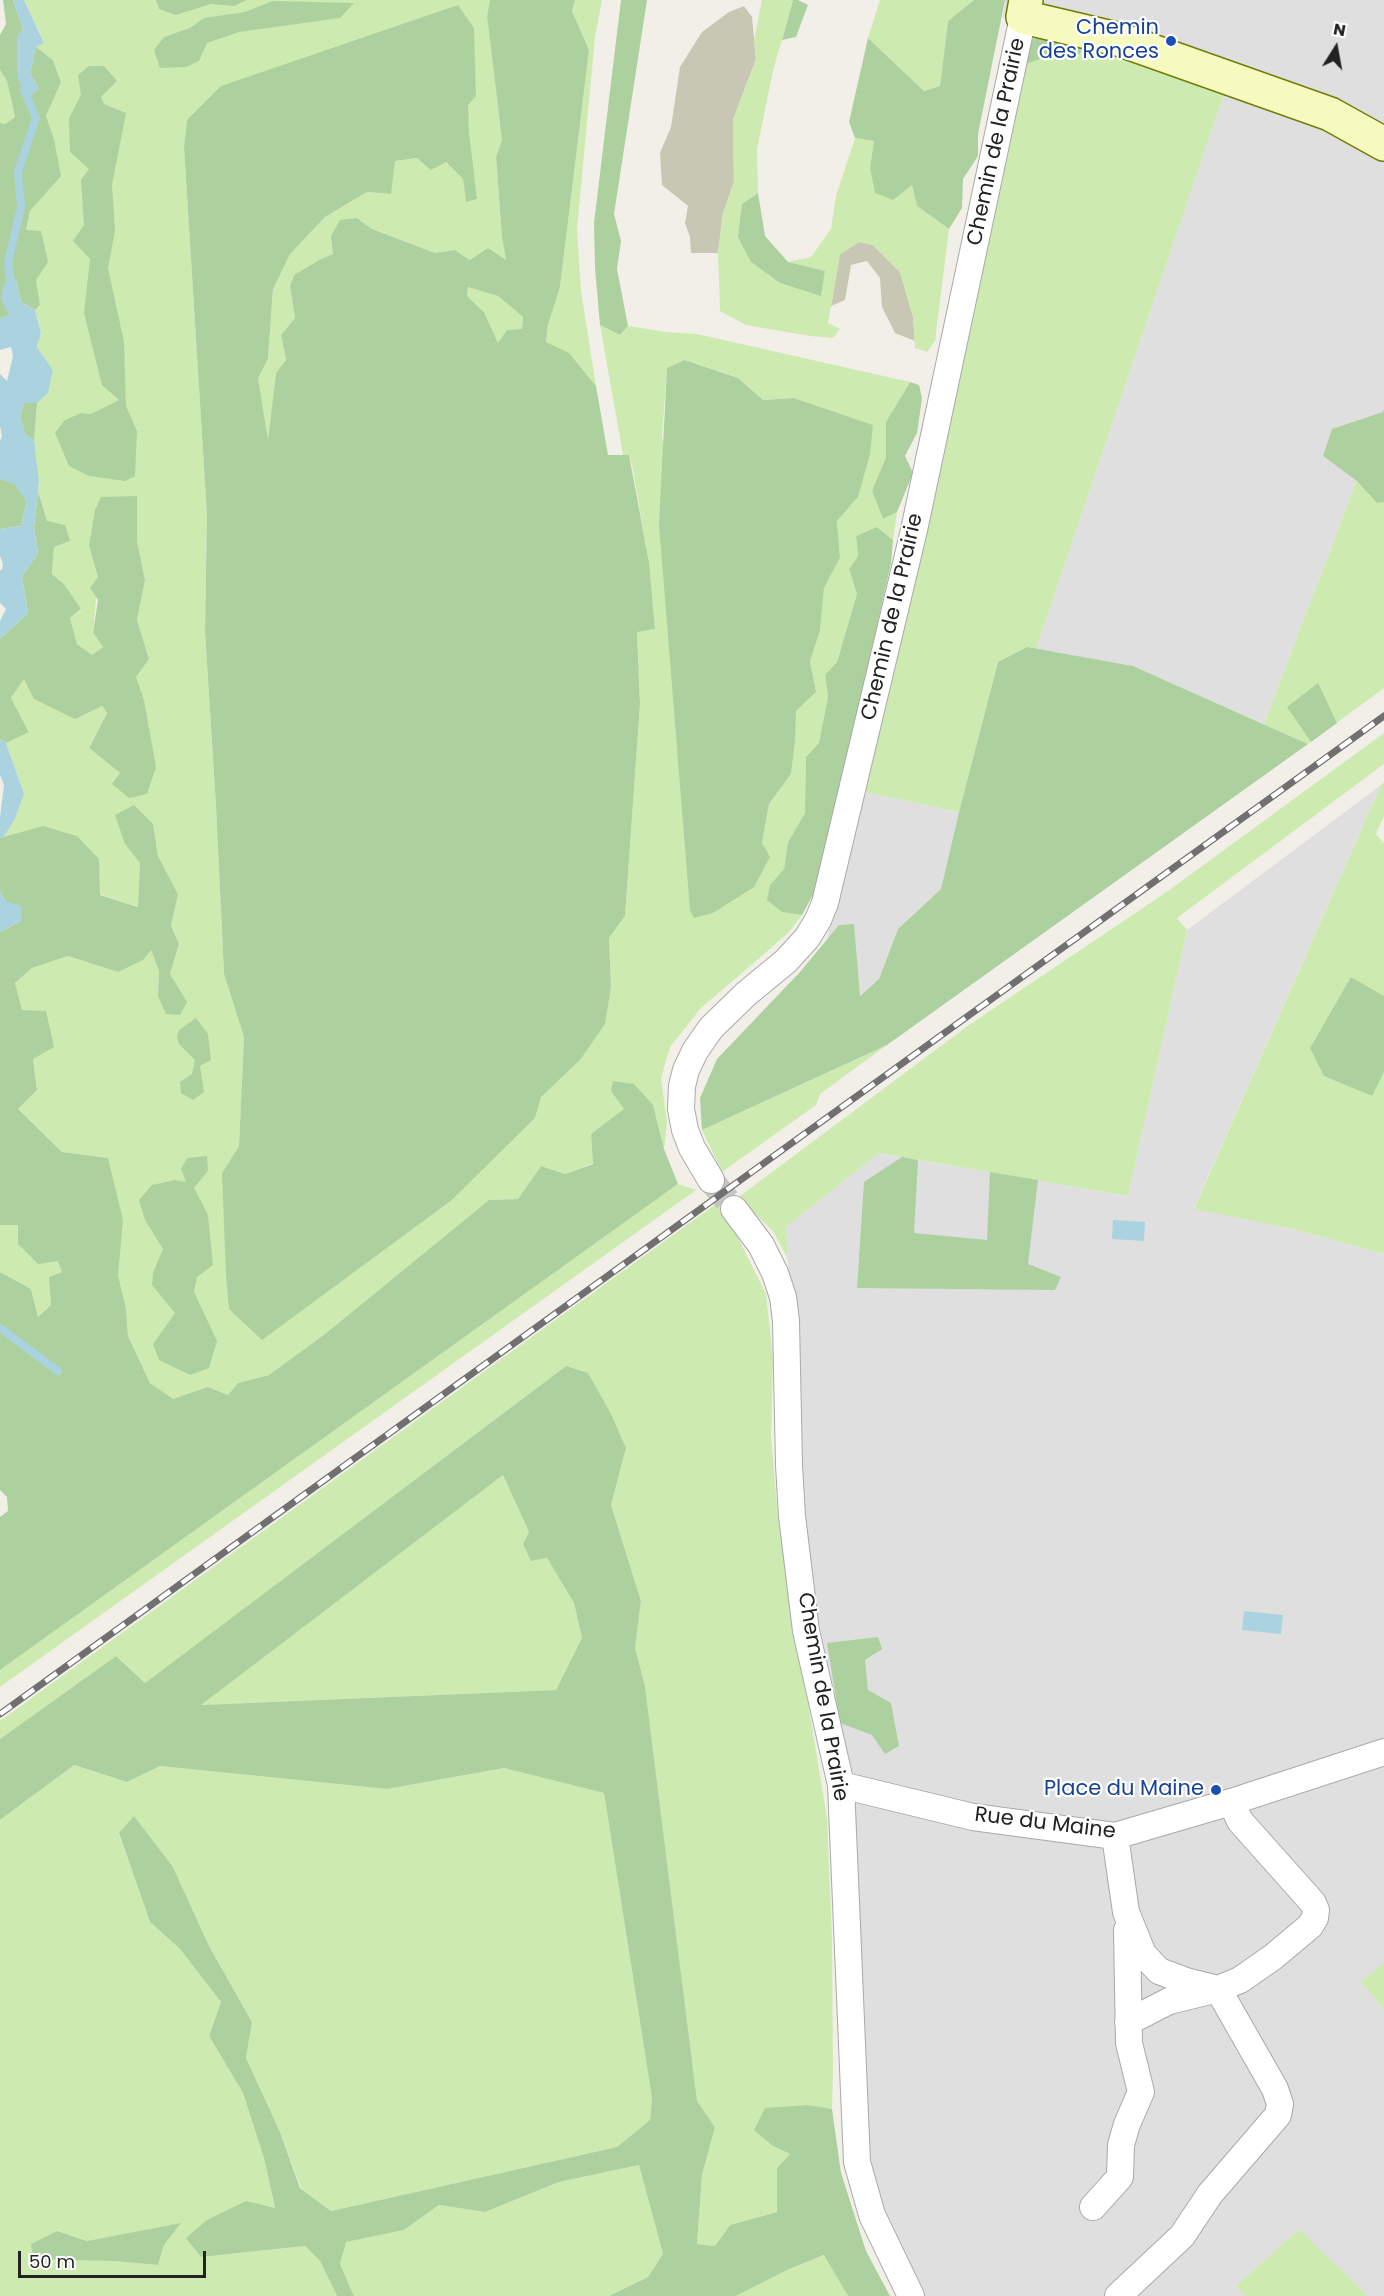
<!DOCTYPE html>
<html>
<head>
<meta charset="utf-8">
<style>
	body { margin:0 }
	#map { position:relative; width:1384px; height:2296px; overflow:hidden; background:#f2efe9; font-family:Poppins,sans-serif }
	canvas { display:block }
	.north { position:absolute; left:1306px; top:18px; width:60px; height:60px; -webkit-text-stroke:4px #fff; paint-order:stroke; rotate:11deg; font-size:16px; font-weight:700; line-height:24px; text-align:center; color:#222 }
	.north::after { content:''; display:block; margin:auto; width:21px; height:27px; background:#222; clip-path:polygon(50% 0,100% 100%,50% 72%,0 100%) }
	.scale { position:absolute; left:18px; top:2251px; width:188px; height:27px; box-sizing:border-box; border:3px solid #222; border-top:0; padding-left:8px; font-size:18px; line-height:21px; white-space:nowrap; color:#222; -webkit-text-stroke:4px #fff; paint-order:stroke }
</style>
</head>
<body>
<div id="map">
<canvas width="1384" height="2296"></canvas>
<div class="north">N</div>
<div class="scale">50 m</div>
</div>
<script>
const context = document.querySelector('canvas').getContext('2d');
context.lineJoin = 'round';
function paint(path, color) { context.fillStyle = color; context.fill(path, 'evenodd'); }
const shape = rows => new Path2D(rows.map(r => 'M' + r).join(''));
function strokePath(path, color, width, dash) { context.strokeStyle = color; context.lineWidth = width; context.lineCap = dash ? 'butt' : 'round'; context.setLineDash(dash || []); context.stroke(path); }
function drawText(font, color, halo, rows, align = 'center') {
  context.font = font + ' Poppins,sans-serif'; context.lineWidth = 4.5; context.setLineDash([]); context.textBaseline = 'middle'; context.strokeStyle = halo; context.fillStyle = color; for (const [text, x, y, turn = 0] of rows) {
    context.save(); context.translate(x, y); context.rotate((+turn || 0) * Math.PI / 180); context.textAlign = isNaN(turn) ? turn : align; if (halo) context.strokeText(text, 0, 0); context.fillText(text, 0, 0); context.restore();
  }
}
paint(shape([
	[1005,0,1384,0,1384,409,1264,724,1133,666,1036,649,1226,88,1053,33,1031,40,1003,17],
	[1381,785,1194,1208,1293,1229,1384,1254,1384,1962,1361,1982,1384,2010,1384,2296,1368,2296,1299,2229,1236,2286,1246,2296,1140,2296,1135,2290,1128,2296,901,2296,879,2256,803,1536,786,1227,879,1153,1128,1196,1187,930],
	[865,792,959,812,941,889,898,929,879,979,859,996,854,924,827,938]
]), '#e0dfdf');
paint(shape([
	[744,6,752,17,756,59,733,120,734,182,723,213,718,253,691,253,690,237,685,223,688,206,662,185,660,153,671,127,680,67,702,32,729,12],
	[859,242,873,245,900,272,913,317,915,341,895,333,882,307,880,278,867,261,851,265,845,300,831,306,840,254]
]), '#c7c7b4');
paint(shape([
	[24,0,490,0,487,16,502,140,496,157,502,237,506,260,470,260,455,250,435,253,372,229,357,218,333,254,321,259,290,286,295,318,281,335,286,360,276,373,268,443,258,378,268,359,273,289,289,254,325,217,367,192,390,194,395,161,417,158,446,162,463,179,466,201,468,104,476,96,187,120,184,147,207,515,205,631,216,806,224,974,244,1037,239,1146,222,1173,262,1339,452,1200,535,1118,540,1097,580,1060,611,987,609,938,625,916,640,704,637,631,655,629,649,562,632,465,629,455,623,455,600,325,620,335,628,326,666,332,697,334,910,382,886,422,886,457,872,491,883,519,897,512,893,540,877,527,856,536,858,556,849,569,857,594,837,662,825,675,828,696,819,743,806,758,805,813,788,842,784,869,770,885,782,912,802,915,789,932,763,955,701,1008,670,1047,661,1078,667,1123,664,1149,653,1105,611,1091,625,1109,591,1134,593,1163,565,1174,541,1166,518,1199,489,1200,325,1334,269,1375,238,1383,228,1395,208,1387,173,1400,150,1383,128,1336,126,1309,62,1272,50,1277,51,1305,38,1317,31,1289,0,1272,0,1225,18,1225,108,1158,62,1152,18,1109,37,1090,33,1059,15,983,32,968,68,956,118,972,151,949,159,971,158,996,170,974,179,944,171,926,178,894,158,856,153,824,125,844,141,863,139,907,99,894,99,859,43,826,3,838,15,819,24,794,6,743,29,731,11,698,24,678,102,706,107,712,89,748,120,773,129,797,144,700,135,677,149,659,137,620,145,580,137,541,137,497,89,546,98,577,93,633,103,647,92,656,77,644,70,618,81,610,64,584,52,574,54,547,70,541,47,521,38,491,39,482,20,416,53,370,37,347,41,333,35,310,40,305,26,230,30,211,60,176,54,139,46,116,61,82,53,60,36,47,44,42],
	[686,360,738,378,763,400,794,398,873,425,858,497,837,521,840,558,824,588,820,631,810,661,816,692,795,711,795,742,791,774,769,804,762,843,662,437,667,368],
	[575,0,602,0,595,37,577,229,581,291,596,386,569,354,546,342,548,325,560,287,589,50,572,11],
	[762,0,793,0,773,71,757,149,758,193,742,204,751,262,780,283,821,295,825,271,788,262,811,257,831,229,836,196,855,138,874,141,870,167,912,185,917,206,949,229,935,341,927,352,915,348,913,317,900,272,873,245,859,242,840,254,828,323,840,329,833,338,810,336,746,325,720,311,718,253,723,213,734,182,733,120,756,60,754,40],
	[880,0,974,0,948,21,940,86,924,91,868,38],
	[1052,33,1226,88,1036,649,1027,647,998,662,959,812,865,792,1031,40],
	[0,70,7,81,15,117,5,124,0,123],
	[468,287,498,296,523,317,522,329,498,343,484,312,467,296],
	[1384,409,1384,688,1308,744,1264,724],
	[1384,733,1384,764,1177,918,1187,930,1128,1196,879,1153,786,1227,788,1259,773,1231,742,1202,740,1196,969,1025,1168,891],
	[1384,782,1384,816,1376,834,1384,843,1384,996,1351,978,1310,1048,1371,1096,1384,1072,1384,1254,1293,1229,1194,1209,1381,785],
	[887,1045,820,1094,816,1105,722,1172,702,1130],
	[678,1184,696,1190,0,1687,0,1670],
	[716,1204,724,1210,766,1294,773,1357,771,1436,778,1519,827,1818,832,1938,833,2068,832,2109,808,2105,773,2146,790,2154,777,2168,777,2212,730,2225,715,2246,697,2244,702,2175,715,2127,697,2101,645,1686,635,1648,641,1601,611,1505,626,1448,566,1366,145,1683,116,1656,0,1739,0,1721],
	[503,1475,529,1532,531,1561,547,1558,574,1603,582,1638,556,1690,200,1705],
	[74,1765,127,1782,160,1766,387,1789,504,1768,604,1793,652,2098,650,2120,617,2147,331,2211,301,2188,280,2132,246,2058,252,2022,209,1946,173,1867,134,1817,119,1834,150,1922,180,1949,221,2002,209,2036,243,2093,264,2158,275,2209,201,2257,305,2246,320,2261,337,2296,0,2296,0,1820],
	[180,2224,164,2245,158,2265,113,2261,57,2231,87,2241],
	[1384,1962,1384,2010,1361,1982],
	[639,2165,663,2254,648,2277,609,2296,354,2296,340,2264,345,2242,404,2230,439,2205,485,2212,559,2182],
	[1299,2229,1368,2296,1246,2296,1236,2286],
	[825,2255,848,2296,736,2296,787,2270]
]), '#cdebb0');
paint(shape([
	[3,0,13,0,23,29,23,88,27,97,39,89,30,74,36,47,53,60,61,82,46,116,54,139,61,176,30,211,26,230,41,231,48,262,36,280,40,305,35,310,21,302,16,280,9,315,0,319,0,123,5,124,15,117,7,81,0,70,0,35,6,24],
	[156,0,247,0,234,6,211,4,176,15,159,9],
	[490,0,575,0,572,11,589,50,560,287,548,325,546,342,569,353,596,386,608,455,629,455,649,562,655,629,637,632,640,704,625,916,609,938,611,987,605,1024,580,1060,541,1097,535,1118,452,1200,262,1340,229,1309,226,1275,222,1173,239,1146,244,1037,224,974,216,806,205,631,207,515,184,147,187,120,221,86,458,5,474,28,476,96,468,105,469,133,477,199,466,202,463,179,446,162,431,170,417,158,395,161,391,194,367,192,325,217,290,254,273,289,268,359,258,378,268,440,276,373,286,360,281,335,295,318,290,286,294,275,321,259,333,254,331,236,340,220,357,218,372,229,435,253,455,250,470,260,488,248,506,260,502,237,496,157,502,140,487,16],
	[468,287,498,296,523,317,522,329,507,330,498,343,484,312,467,296],
	[621,0,647,0,614,214,621,241,617,269,628,326,620,335,600,325,595,268,594,223],
	[793,0,798,0,808,5,796,37,782,40],
	[974,0,1005,0,978,134,978,156,963,179,962,208,949,229,917,206,912,185,893,200,875,193,870,167,874,141,855,138,849,122,868,38,924,91,940,86,948,21],
	[273,1,354,3,340,18,239,32,207,43,199,61,186,67,160,68,154,50,164,37,190,28,204,18,245,12],
	[1052,33,1083,42,1080,54,1045,57,1026,64,1031,40],
	[89,66,104,66,117,81,101,97,104,104,126,113,112,185,115,231,108,268,124,342,126,406,137,431,135,476,125,481,89,476,69,466,55,433,65,420,81,413,91,414,119,400,102,385,84,313,90,259,73,241,84,225,81,180,89,169,70,152,69,118,81,95,78,75],
	[758,193,765,236,788,262,825,271,821,296,780,283,751,262,738,237,742,204],
	[685,360,738,378,763,400,794,398,873,425,870,454,858,497,837,521,840,558,824,588,820,631,810,661,816,692,796,711,795,742,791,774,769,804,762,843,770,857,754,887,713,913,694,918,690,910,659,524,667,368],
	[910,382,919,385,922,398,917,433,905,456,913,473,897,512,883,519,872,491,886,457,886,422],
	[24,403,37,403,34,440,25,434,20,416],
	[1384,409,1384,502,1377,503,1357,481,1323,456,1332,429,1383,412],
	[0,479,14,483,27,501,21,526,0,529],
	[38,491,47,521,65,525,70,541,54,547,52,574,64,584,81,609,70,618,77,644,92,655,103,647,93,633,98,600,90,588,98,577,89,546,95,510,101,497,137,496,137,541,145,580,137,620,149,659,136,677,144,700,156,767,147,794,129,798,112,784,120,773,89,748,107,713,102,706,75,719,34,699,24,679,11,698,29,732,6,743,0,739,0,639,28,613,22,576,38,553,34,527],
	[877,527,893,540,891,563,846,766,816,889,802,915,782,912,767,900,770,885,784,869,788,842,805,813,806,757,819,743,828,696,825,675,837,662,857,594,849,569,858,556,856,536],
	[1027,647,1133,666,1308,744,887,1045,702,1130,700,1098,717,1059,800,972,839,925,854,924,860,996,879,979,898,929,941,889,959,812,998,662],
	[1318,683,1337,723,1311,742,1287,707],
	[134,805,153,824,158,856,178,894,171,926,179,944,170,974,187,1002,180,1015,166,1014,158,996,159,971,151,950,143,960,118,972,68,956,32,968,15,983,22,1010,46,1011,54,1047,33,1059,37,1090,18,1109,62,1152,108,1158,123,1220,118,1276,126,1309,128,1336,150,1383,173,1399,208,1387,228,1395,238,1383,269,1375,325,1334,489,1200,518,1199,541,1166,565,1174,593,1164,591,1134,624,1109,611,1091,613,1081,634,1084,653,1105,664,1149,678,1184,0,1670,0,1517,8,1511,7,1497,0,1490,0,1272,31,1289,38,1317,51,1305,49,1277,62,1272,58,1261,38,1264,18,1244,18,1225,0,1225,0,932,21,921,5,901,0,891,0,838,43,826,77,836,99,859,100,895,138,907,140,863,125,844,115,815],
	[1351,977,1384,996,1384,1072,1372,1096,1324,1076,1310,1048],
	[196,1018,208,1034,211,1060,200,1066,204,1092,193,1100,181,1093,180,1082,192,1074,195,1060,179,1044,177,1037,179,1030],
	[207,1156,208,1171,194,1188,208,1215,213,1265,197,1277,194,1292,217,1341,209,1368,190,1375,159,1360,153,1344,175,1313,152,1285,153,1273,163,1249,145,1220,139,1200,152,1185,175,1180,186,1182,181,1169,187,1158],
	[902,1157,918,1160,914,1233,987,1240,990,1172,1038,1180,1028,1264,1061,1277,1055,1290,857,1288,864,1182],
	[566,1366,588,1373,610,1412,626,1448,611,1505,641,1601,635,1648,645,1686,697,2101,715,2127,702,2175,697,2244,715,2246,730,2225,777,2212,777,2168,790,2154,773,2146,754,2130,765,2108,808,2105,832,2109,841,2173,866,2251,890,2296,848,2296,824,2255,787,2270,736,2296,609,2296,648,2277,663,2254,639,2165,559,2182,485,2212,439,2205,404,2230,346,2242,340,2264,354,2296,337,2296,320,2261,305,2246,201,2257,186,2238,207,2220,246,2201,275,2208,264,2158,243,2093,209,2036,221,2002,180,1949,150,1922,119,1833,134,1816,173,1867,209,1946,252,2022,246,2058,280,2132,300,2188,331,2211,617,2147,650,2120,652,2098,604,1793,504,1768,387,1789,160,1766,127,1782,74,1765,0,1820,0,1739,116,1656,145,1683],
	[503,1475,529,1532,523,1544,531,1561,547,1558,574,1603,582,1638,556,1690,201,1705],
	[878,1637,882,1649,865,1660,868,1690,891,1703,899,1746,885,1754,872,1735,840,1723,827,1643],
	[181,2223,164,2245,158,2265,113,2261,33,2259,31,2244,57,2231,87,2241]
]), '#add19e');
paint(shape([
	[13,0,24,0,44,43,36,47,30,74,39,89,27,98,17,77,17,35,23,29],
	[10,275,16,280,21,302,35,310,41,333,37,347,53,370,48,393,37,403,24,403,20,416,25,434,34,440,39,482,34,527,38,553,22,576,28,613,0,639,0,621,6,609,0,603,0,570,2,570,3,564,0,556,0,529,21,526,27,501,14,484,0,479,0,441,2,436,0,426,0,374,7,381,13,356,11,347,0,350,0,319,9,315,1,298,3,287],
	[0,739,6,743,24,794,15,819,3,838,0,838,0,817,4,785,0,775],
	[0,891,5,901,21,906,21,921,0,932],
	[1113,1220,1145,1222,1144,1241,1112,1239],
	[1244,1611,1283,1615,1281,1634,1242,1630]
]), '#aad3df');
strokePath(shape([
	[11,283,8,263,21,207,18,172,36,118,24,90],
	[0,1328,58,1371]
]), '#aad3df', 8);
strokePath(shape([
	[711,1180,734,1209]
]), '#c8c6c1', 26, [26, 13]);
const street = shape([
	[711,1180,692,1148,685,1130,681,1109,682,1086,686,1070,695,1051,711,1028,746,994,786,961,807,938,818,920,825,903,914,530,1023,17],
	[734,1209,761,1245,775,1273,783,1297,786,1321,789,1465,792,1516,806,1631,841,1785,857,2162,872,2215,911,2296],
	[841,1785,973,1817,1115,1836,1231,1802,1384,1752],
	[1115,1836,1126,1912,1143,1954,1159,1971,1186,1981,1218,1989,1240,1980,1273,1957,1310,1926,1315,1918,1316,1910,1313,1903,1240,1821,1231,1802],
	[1093,2207,1120,2177,1121,2145,1127,2124,1141,2092,1129,2043,1127,1930],
	[1118,2296,1182,2236,1210,2194,1278,2115,1280,2104,1275,2089,1218,1989,1169,2001,1128,2022]
]);
const secondary = shape([
	[1026,0,1023,17,1121,40,1330,114,1384,144]
]);
strokePath(street, '#a9a9a9', 28);
strokePath(secondary, '#707d05', 36);
strokePath(street, '#fff', 26);
strokePath(secondary, '#f7fabf', 33);
const rail = shape([
	[0,1714,1384,716]
]);
strokePath(rail, '#707070', 7);
strokePath(rail, '#fff', 4.5, [14]);
for (const [x, y, r, color] of [
	[1171,41,6,"#1a4fb4"],
	[1216,1790,6,"#1a4fb4"]
]) { const dot = new Path2D(); dot.arc(x, y, r, 0, 2 * Math.PI); context.fillStyle = color; context.fill(dot); strokePath(dot, '#fff', 2); }
drawText('21px', '#164399', '#fff', [
	["Chemin",1159,29],
	["des Ronces",1159,53],
	["Place du Maine",1204,1790]
], 'right');
drawText('21px', '#222', '#fff', [
	["Chemin de la Prairie",997,142,-78],
	["Chemin de la Prairie",893,617,-77],
	["Chemin de la Prairie",822,1697,80],
	["Rue du Maine",1045,1824,7]
]);
</script>
</body>
</html>
